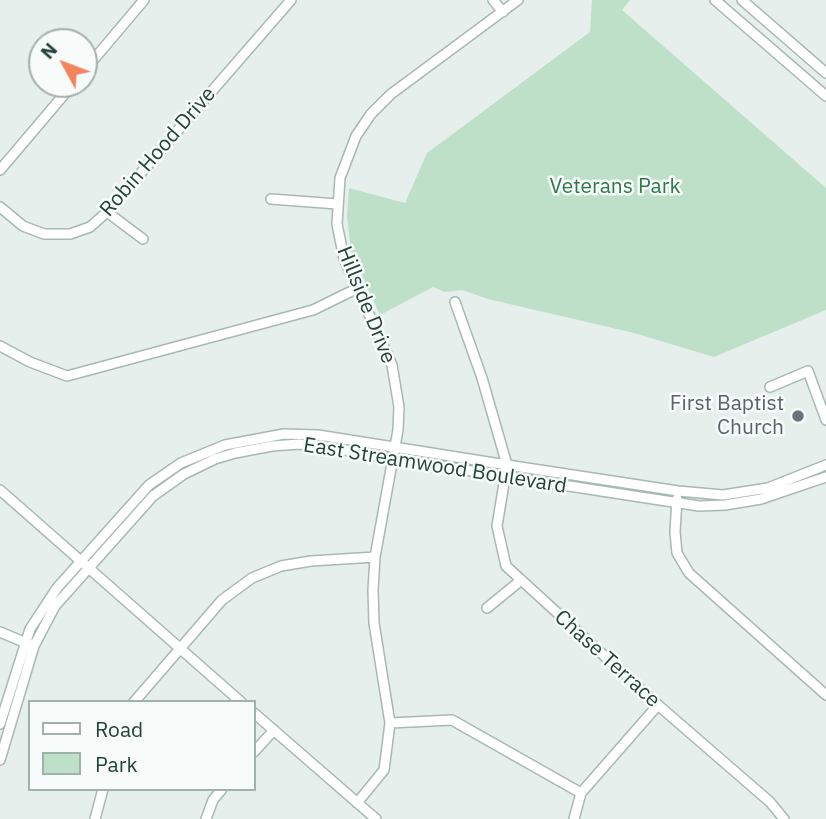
<!DOCTYPE html>
<html>
<head>
<meta charset="utf-8">
<style>
	body { margin:0 }
	#map { position:relative; width:826px; height:819px; overflow:hidden; background:#e6efeb; font-family:"IBM Plex Sans",sans-serif }
	canvas { display:block }
	.legend { position:absolute; left:28px; top:700px; width:228px; height:91px; box-sizing:border-box; background:#f7fbf9; border:2px solid #a3b1ad; margin:0; padding:9px 12px; list-style:none; font-size:21px; color:#24423a }
	.legend li { display:flex; align-items:center; gap:14px; height:35px }
	.legend b { width:35px; border:2px solid #a3b1ad }
	.north { position:absolute; left:28px; top:28px; width:70px; height:70px; box-sizing:border-box; background:#f7fbf9; border:2px solid #a3b1ad; border-radius:50%; rotate:311deg; font-size:19px; font-weight:700; line-height:28px; text-align:center; color:#24423a }
	.north::after { content:''; display:block; margin:auto; width:24px; height:32px; background:#f4845f; clip-path:polygon(50% 0,100% 100%,50% 72%,0 100%) }
</style>
</head>
<body>
<div id="map">
<canvas width="826" height="819"></canvas>
<ul class="legend">
<li><b style="height:9px;background:#fff"></b>Road</li>
<li><b style="height:19px;background:#bfe0c8"></b>Park</li>
</ul>
<div class="north">N</div>
</div>
<script>
const context = document.querySelector('canvas').getContext('2d');
context.lineJoin = 'round';
function paint(path, color) { context.fillStyle = color; context.fill(path, 'evenodd'); }
const shape = rows => new Path2D(rows.map(r => 'M' + r).join(''));
function strokePath(path, color, width, dash) { context.strokeStyle = color; context.lineWidth = width; context.lineCap = dash ? 'butt' : 'round'; context.setLineDash(dash || []); context.stroke(path); }
function drawText(font, color, halo, rows, align = 'center') {
  context.font = font + ' "IBM Plex Sans",sans-serif'; context.lineWidth = 5; context.setLineDash([]); context.textBaseline = 'middle'; context.strokeStyle = halo; context.fillStyle = color; for (const [text, x, y, turn = 0] of rows) {
    context.save(); context.translate(x, y); context.rotate((+turn || 0) * Math.PI / 180); context.textAlign = isNaN(turn) ? turn : align; if (halo) context.strokeText(text, 0, 0); context.fillText(text, 0, 0); context.restore();
  }
}
paint(shape([
	[592,0,630,0,622,10,826,188,826,310,714,357,634,333,488,299,462,290,445,292,433,287,380,315,351,251,347,216,349,188,405,203,427,153,590,32]
]), '#bfe0c8');
const minor = shape([
	[493,0,503,12],
	[715,0,826,96],
	[742,0,826,73],
	[84,71,144,0],
	[0,170,73,84],
	[271,199,337,204],
	[0,207,23,226,44,234,70,234,90,227,107,212,291,0],
	[107,212,143,239],
	[455,302,482,378,507,465,497,526,506,566,658,705,770,802,784,819],
	[0,346,30,362,67,376,313,310,358,288],
	[770,387,808,371,826,420],
	[0,490,241,702],
	[677,499,675,532,677,553,689,573,826,695],
	[487,608,520,581],
	[0,632,31,645],
	[134,702,222,600,252,578,281,566,311,561,375,557],
	[254,713,376,819],
	[390,723,452,720,581,793],
	[0,724,30,629,57,588,149,485,181,463,225,445,284,434,318,435,507,465,678,491,723,495,768,488,826,465],
	[254,752,274,730],
	[0,760,34,646,55,606,153,496,184,474,215,459,235,453,272,446,299,444,329,447,393,459,699,506,725,505,761,499,826,477],
	[357,803,384,770,390,723,374,623,373,590,375,557,398,430,399,407,392,365,344,259,337,224,340,178,356,136,371,114,391,94,518,0],
	[95,819,103,789],
	[206,819,213,800,222,789],
	[574,819,581,793,658,705]
]);
strokePath(minor, '#a8b8b2', 12);
strokePath(minor, '#fff', 9);
for (const [x, y, r, color] of [
	[798,416,7,"#6b7280"]
]) { const dot = new Path2D(); dot.arc(x, y, r, 0, 2 * Math.PI); context.fillStyle = color; context.fill(dot); strokePath(dot, '#f7fbf9', 2.5); }
drawText('21px', '#24423a', '#f7fbf9', [
	["Robin Hood Drive",158,152,-49],
	["Hillside Drive",366,305,68],
	["East Streamwood Boulevard",435,466,9],
	["Chase Terrace",607,659,42]
]);
drawText('21px', '#2d7a4b', '#f7fbf9', [
	["Veterans Park",615,187]
]);
drawText('21px', '#5b616d', '#f7fbf9', [
	["First Baptist",784,404],
	["Church",784,428]
], 'right');
</script>
</body>
</html>
